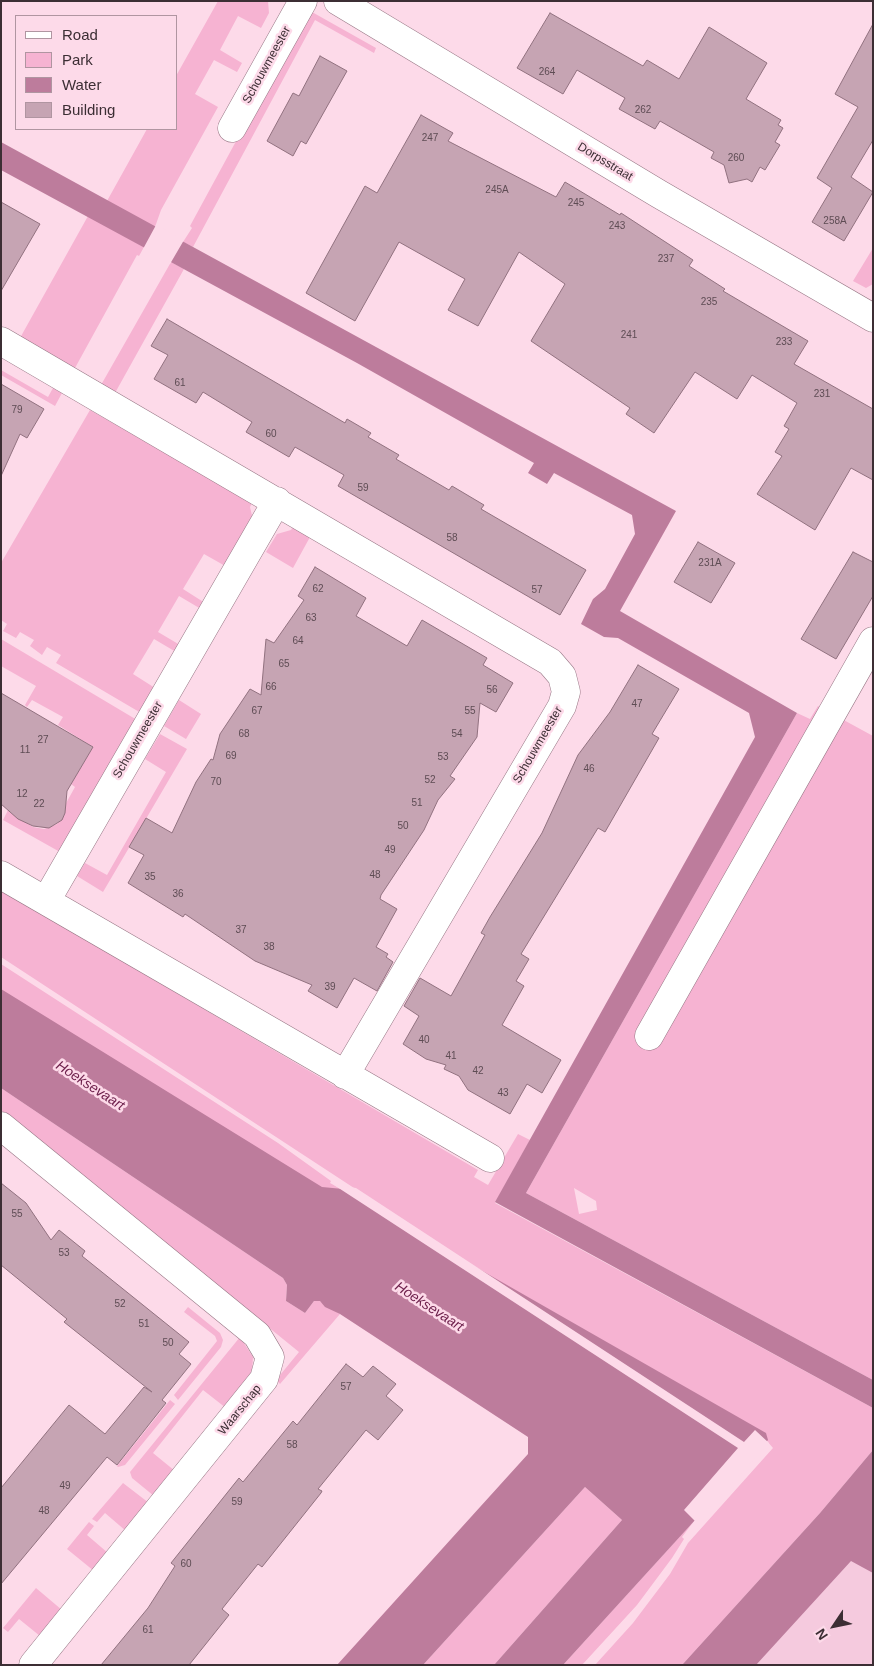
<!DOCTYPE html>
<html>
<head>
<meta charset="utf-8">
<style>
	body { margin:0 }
	#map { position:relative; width:874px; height:1666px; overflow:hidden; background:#fddae9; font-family:Helvetica,sans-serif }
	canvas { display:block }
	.frame { position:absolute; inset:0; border:2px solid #3c2e34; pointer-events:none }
	.legend { position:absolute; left:15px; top:15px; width:162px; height:115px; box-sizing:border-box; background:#fddae9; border:1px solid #b095a1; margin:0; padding:6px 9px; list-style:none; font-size:15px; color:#3c2e34 }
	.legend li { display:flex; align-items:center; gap:10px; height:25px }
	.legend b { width:25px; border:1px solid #b095a1 }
	.north { position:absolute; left:809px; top:1601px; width:50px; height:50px; -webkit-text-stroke:4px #fddae9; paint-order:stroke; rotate:236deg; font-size:14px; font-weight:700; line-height:20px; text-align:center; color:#3c2e34 }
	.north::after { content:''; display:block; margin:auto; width:18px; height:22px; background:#3c2e34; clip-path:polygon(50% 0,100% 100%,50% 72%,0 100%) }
</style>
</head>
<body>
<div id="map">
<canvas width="874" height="1666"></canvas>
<div class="frame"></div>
<ul class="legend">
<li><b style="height:6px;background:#fff"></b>Road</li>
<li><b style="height:14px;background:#f6b3d2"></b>Park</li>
<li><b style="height:14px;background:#bd7c9c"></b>Water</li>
<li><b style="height:14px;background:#c6a4b3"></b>Building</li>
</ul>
<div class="north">N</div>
</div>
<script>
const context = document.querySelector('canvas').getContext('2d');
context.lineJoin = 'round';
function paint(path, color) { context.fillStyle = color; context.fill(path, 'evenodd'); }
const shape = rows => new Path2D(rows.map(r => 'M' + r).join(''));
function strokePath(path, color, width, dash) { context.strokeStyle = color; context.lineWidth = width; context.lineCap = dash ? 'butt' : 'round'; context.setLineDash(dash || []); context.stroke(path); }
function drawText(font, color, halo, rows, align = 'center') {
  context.font = font + ' Helvetica,sans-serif'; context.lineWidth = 5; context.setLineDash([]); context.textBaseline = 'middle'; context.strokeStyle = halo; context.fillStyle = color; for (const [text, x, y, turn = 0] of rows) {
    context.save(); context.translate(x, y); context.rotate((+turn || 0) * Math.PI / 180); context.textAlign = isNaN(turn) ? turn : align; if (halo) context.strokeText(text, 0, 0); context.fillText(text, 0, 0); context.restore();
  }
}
paint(shape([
	[873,1543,873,1665,712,1665]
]), '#f5cade');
paint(shape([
	[218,1,268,1,269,13,261,28,238,16,220,50,242,63,237,72,214,60,195,94,218,107,161,210,155,227,107,201,147,129,176,129,176,76],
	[312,12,376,48,374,53,315,20,193,247,183,242,192,228,190,226,304,16],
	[88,216,144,247,139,256,137,255,75,368,20,338],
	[873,248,873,284,866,288,853,281],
	[171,262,184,269,115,393,101,385],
	[1,370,48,397,53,388,62,393,55,406,1,375],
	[90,410,252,503,250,507,253,520,227,567,204,554,183,589,205,603,201,609,179,596,158,632,180,645,176,652,154,639,133,674,155,688,141,713,56,663,61,655,47,647,42,655,30,646,34,640,20,632,16,638,3,631,7,624,1,620,1,563],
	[293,527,310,537,293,568,266,552,277,534,291,530],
	[1,639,137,720,60,852,3,820,8,810,33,827,44,829,57,824,63,817,65,805,75,787,71,784,93,747,58,725,63,717,32,700,27,707,25,705,36,686,1,666],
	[179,700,201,714,186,739,164,726],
	[818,706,873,736,873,1380,526,1193,797,713,810,719],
	[574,1188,596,1201,597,1210,579,1214],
	[160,734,187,749,103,892,77,876,85,863,107,875,166,772,145,759],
	[1,890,478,1170,474,1177,488,1185,518,1134,530,1140,495,1203,873,1408,873,1450,820,1513,682,1665,595,1665,633,1623,670,1574,688,1543,773,1448,767,1441,720,1493,1,1000,1,964,278,1143,331,1181,330,1183,339,1188,435,1241,1,957],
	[1,1088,283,1278,287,1285,286,1301,305,1313,314,1301,320,1301,340,1314,280,1384,276,1380,299,1352,1,1110],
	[188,1307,220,1333,223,1340,221,1347,178,1400,174,1395,217,1341,215,1336,184,1312],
	[240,1337,253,1357,252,1372,226,1408,203,1390,153,1453,175,1471,154,1496,132,1478,130,1472],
	[170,1400,175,1404,125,1465,118,1467,117,1466],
	[123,1483,149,1503,126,1531,105,1513,97,1522,92,1519],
	[585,1487,622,1520,494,1665,423,1665],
	[694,1521,682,1537,684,1539,672,1558,637,1605,582,1665,563,1665],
	[89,1522,94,1526,87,1535,108,1553,94,1571,67,1549],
	[36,1588,62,1610,40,1636,19,1619,8,1632,3,1628]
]), '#f6b3d2');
paint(shape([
	[1,142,676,511,620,611,797,713,526,1193,873,1380,873,1408,495,1202,755,737,749,713,618,638,604,637,581,624,593,599,605,589,635,534,632,515,554,473,547,484,528,473,534,463,357,363,1,170],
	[1,989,322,1187,354,1190,472,1265,766,1433,768,1440,563,1665,494,1665,622,1520,585,1487,423,1665,337,1665,528,1454,528,1437,340,1314,325,1307,320,1301,314,1301,305,1313,286,1301,287,1285,283,1278,1,1088],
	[873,1450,873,1573,851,1561,756,1665,682,1665,820,1513]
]), '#bd7c9c');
paint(shape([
	[156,225,184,240,170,264,143,249],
	[334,1185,356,1188,744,1442,755,1430,769,1443,682,1538,695,1521,684,1510,738,1448]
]), '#fddae9');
const building = shape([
	[550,13,643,66,647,60,679,79,709,27,767,63,746,99,781,120,778,125,783,128,775,142,780,145,765,170,760,167,752,182,747,179,729,183,724,165,711,158,714,152,660,121,655,129,619,109,625,98,577,70,563,94,517,68,550,13],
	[873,24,873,140,851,177,873,192,844,241,812,222,832,188,817,178,858,107,835,94,873,24],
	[320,56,347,71,306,144,301,141,293,156,267,141,293,93,299,96,320,56],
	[421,115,453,133,448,141,556,197,565,182,620,215,621,213,693,260,689,266,725,289,723,291,808,341,794,364,873,409,873,480,851,468,815,530,757,494,782,456,775,452,789,429,784,426,797,403,752,375,737,399,695,372,654,433,626,414,630,408,531,341,565,284,519,252,478,326,448,310,465,279,399,242,355,321,306,293,365,186,377,193,421,115],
	[1,202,40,224,1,291,1,202],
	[167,319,345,423,347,419,371,433,368,437,399,455,396,459,449,490,452,486,484,505,481,509,586,570,560,615,338,486,344,475,295,447,289,457,246,432,252,422,203,392,196,403,154,379,168,355,151,346,167,319],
	[1,384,44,409,27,438,20,434,1,476,1,384],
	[698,542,735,563,711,603,674,582,698,542],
	[853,552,873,562,873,596,836,659,801,639,853,552],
	[315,567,366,598,356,616,407,646,422,620,487,658,483,665,513,683,496,712,480,703,477,737,450,776,455,779,438,800,424,830,381,895,380,899,397,909,376,947,388,954,386,957,393,962,377,991,354,978,337,1008,308,991,312,985,255,961,185,914,183,917,128,883,144,855,129,847,146,818,172,833,196,782,211,759,213,760,220,734,250,689,261,695,266,639,274,643,304,600,298,596,315,567],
	[638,665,679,689,652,734,659,738,605,832,598,828,521,954,529,959,516,981,524,986,502,1025,561,1060,542,1093,527,1084,510,1114,468,1090,459,1076,444,1069,446,1065,426,1059,403,1044,419,1016,404,1006,420,978,451,996,485,935,481,933,490,917,542,833,578,755,610,712,638,665],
	[1,693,93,747,67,791,65,813,62,820,49,828,33,826,18,819,1,804,1,693],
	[1,1183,26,1203,51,1240,59,1230,85,1251,82,1256,189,1342,179,1354,191,1364,162,1400,166,1403,117,1465,107,1457,1,1584,1,1488,69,1405,105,1434,144,1387,152,1392,64,1322,67,1319,1,1265,1,1183],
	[346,1364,363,1377,373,1366,396,1384,386,1396,403,1410,378,1440,366,1430,318,1489,322,1491,321,1493,262,1567,258,1564,222,1609,229,1615,189,1665,101,1665,148,1608,175,1566,171,1563,239,1478,243,1482,293,1421,297,1425,346,1364]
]);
paint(building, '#c6a4b3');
strokePath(building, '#91717f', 1);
const minor = shape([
	[338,1,659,194,873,318],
	[232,128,303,1],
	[1,341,550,662,562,676,566,692,562,706,345,1075],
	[1,875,490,1158],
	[46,901,277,501],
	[649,1036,873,641],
	[1,1126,257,1335,270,1357,264,1379,33,1665]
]);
strokePath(minor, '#977785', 29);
strokePath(minor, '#fff', 28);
drawText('10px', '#5e4c54', null, [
	["264",547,72],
	["262",643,110],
	["247",430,138],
	["260",736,158],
	["245A",497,190],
	["245",576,203],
	["258A",835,221],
	["243",617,226],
	["237",666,259],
	["235",709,302],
	["241",629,335],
	["233",784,342],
	["61",180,383],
	["231",822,394],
	["79",17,410],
	["60",271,434],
	["59",363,488],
	["58",452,538],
	["231A",710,563],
	["62",318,589],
	["57",537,590],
	["63",311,618],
	["64",298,641],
	["65",284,664],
	["66",271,687],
	["56",492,690],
	["47",637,704],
	["67",257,711],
	["55",470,711],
	["68",244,734],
	["54",457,734],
	["27",43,740],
	["11",25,750],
	["69",231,756],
	["53",443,757],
	["46",589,769],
	["52",430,780],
	["70",216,782],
	["12",22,794],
	["51",417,803],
	["22",39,804],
	["50",403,826],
	["49",390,850],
	["48",375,875],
	["35",150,877],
	["36",178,894],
	["37",241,930],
	["38",269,947],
	["39",330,987],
	["40",424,1040],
	["41",451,1056],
	["42",478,1071],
	["43",503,1093],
	["55",17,1214],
	["53",64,1253],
	["52",120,1304],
	["51",144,1324],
	["50",168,1343],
	["57",346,1387],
	["58",292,1445],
	["49",65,1486],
	["59",237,1502],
	["48",44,1511],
	["60",186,1564],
	["61",148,1630]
]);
drawText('12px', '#3c2e34', '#fddae9', [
	["Schouwmeester",267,65,-61],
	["Dorpsstraat",605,162,31],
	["Schouwmeester",138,740,-60],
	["Schouwmeester",538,745,-60],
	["Waarschap",240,1410,-51]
]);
drawText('italic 14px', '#6c1e4a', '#fddae9', [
	["Hoeksevaart",90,1086,33],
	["Hoeksevaart",429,1307,33]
]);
</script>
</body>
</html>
